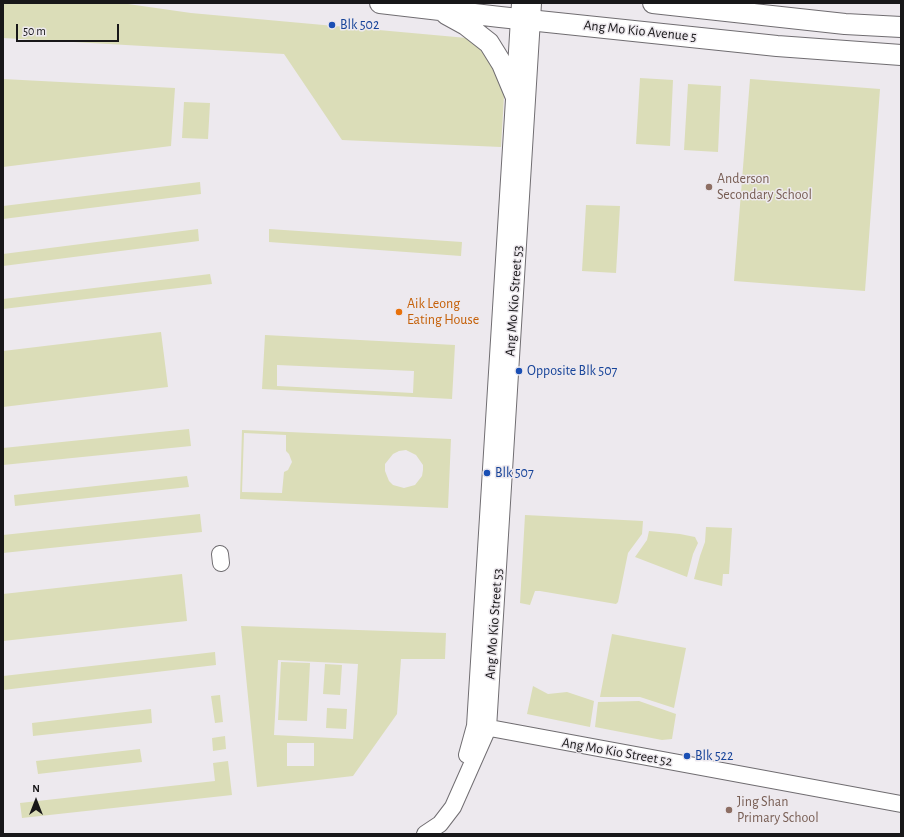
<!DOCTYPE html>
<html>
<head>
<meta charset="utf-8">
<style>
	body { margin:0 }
	#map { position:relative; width:904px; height:837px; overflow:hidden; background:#ede9ee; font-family:"Alegreya Sans",sans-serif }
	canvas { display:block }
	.frame { position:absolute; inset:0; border:4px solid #181719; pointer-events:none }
	.north { position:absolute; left:16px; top:781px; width:40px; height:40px; -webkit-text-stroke:3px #ede9ee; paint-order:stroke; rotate:0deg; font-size:11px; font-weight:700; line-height:16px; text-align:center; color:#181719 }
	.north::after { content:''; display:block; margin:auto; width:14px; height:18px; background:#181719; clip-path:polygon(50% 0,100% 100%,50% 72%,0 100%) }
	.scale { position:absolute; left:16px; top:24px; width:103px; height:18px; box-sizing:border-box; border:2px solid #181719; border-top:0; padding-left:5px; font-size:12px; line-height:14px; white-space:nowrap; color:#181719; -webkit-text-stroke:3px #ede9ee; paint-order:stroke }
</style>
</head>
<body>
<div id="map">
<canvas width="904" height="837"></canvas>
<div class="frame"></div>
<div class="north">N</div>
<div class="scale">50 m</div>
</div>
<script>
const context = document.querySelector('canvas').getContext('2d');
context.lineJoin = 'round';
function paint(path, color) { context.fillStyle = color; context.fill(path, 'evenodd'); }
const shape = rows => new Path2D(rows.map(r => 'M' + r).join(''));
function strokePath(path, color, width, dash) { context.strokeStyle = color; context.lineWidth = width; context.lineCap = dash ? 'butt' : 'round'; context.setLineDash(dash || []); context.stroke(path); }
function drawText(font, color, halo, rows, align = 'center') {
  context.font = font + ' "Alegreya Sans",sans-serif'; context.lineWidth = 3; context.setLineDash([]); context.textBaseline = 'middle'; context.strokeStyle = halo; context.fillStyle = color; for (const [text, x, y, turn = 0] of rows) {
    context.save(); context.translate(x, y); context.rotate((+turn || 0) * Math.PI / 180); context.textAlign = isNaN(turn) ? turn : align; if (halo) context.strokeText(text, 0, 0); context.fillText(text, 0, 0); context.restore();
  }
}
paint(shape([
	[3,3,121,3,191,13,478,39,498,66,504,96,501,147,342,140,284,54,3,38],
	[640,78,673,80,670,146,636,144],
	[3,79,175,88,171,146,3,167],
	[750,79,880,89,865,291,734,281],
	[688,84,721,86,718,152,684,150],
	[184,102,210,103,208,139,182,138],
	[200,182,201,194,3,219,3,206],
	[586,205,620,206,616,273,582,271],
	[198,229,199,241,3,266,3,254],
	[269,229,462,242,461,256,269,242],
	[210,274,212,284,3,309,3,299],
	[161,332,168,387,3,407,3,351],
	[265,335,455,345,452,399,262,389],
	[277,365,414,371,413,393,277,386],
	[189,429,191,446,3,465,3,448],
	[242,430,451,439,448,508,240,499],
	[244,433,286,435,286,451,289,454,292,462,288,470,284,472,282,493,242,492],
	[406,450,416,455,423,465,423,470,422,476,415,485,404,488,393,485,389,481,385,471,385,464,393,454,399,451],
	[187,476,189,487,15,506,14,495],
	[200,514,202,532,3,553,3,535],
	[525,515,643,521,642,534,628,553,618,602,616,604,540,591,535,591,530,605,520,603],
	[706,527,732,528,729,574,723,574,722,586,694,579,700,556,705,542],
	[649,531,680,534,695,537,698,543,693,554,687,577,635,557,647,540],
	[182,574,187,621,3,641,3,594],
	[241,626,446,633,445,659,401,659,397,714,353,776,257,787],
	[278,660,358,664,353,739,274,735],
	[287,743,314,743,314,766,287,766],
	[612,634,686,648,674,708,640,697,600,697],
	[215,652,216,665,3,690,3,676],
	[281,662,310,663,307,721,278,720],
	[325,664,342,665,340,695,323,694],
	[533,686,548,694,567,692,594,701,590,727,527,714],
	[220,695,223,722,215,723,211,696],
	[639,701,676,714,672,739,662,740,595,727,598,702],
	[327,708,347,709,346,729,326,728],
	[151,709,152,723,33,736,32,723],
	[225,736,226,749,213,751,212,738],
	[140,749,142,762,38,774,36,761],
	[228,761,232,795,22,818,20,803,215,781,213,763]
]), '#dbddb8');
const minor = shape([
	[220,554,221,563],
	[479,726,901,804],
	[467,755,475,726,520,3],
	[425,834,440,824,453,807,488,728,533,3]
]);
const major = shape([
	[380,3,500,17,777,46,901,55],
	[653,3,845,24,901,27],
	[446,14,466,25,489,43,502,64,515,95]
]);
strokePath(minor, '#706d71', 18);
strokePath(major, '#706d71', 22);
strokePath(minor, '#fff', 16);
strokePath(major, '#fff', 20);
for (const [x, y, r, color] of [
	[332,25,4,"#1a4fb4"],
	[709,187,4,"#8d6e63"],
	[399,312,4,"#e8710a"],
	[519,371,4,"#1a4fb4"],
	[487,473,4,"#1a4fb4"],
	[687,756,4,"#1a4fb4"],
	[729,810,4,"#8d6e63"]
]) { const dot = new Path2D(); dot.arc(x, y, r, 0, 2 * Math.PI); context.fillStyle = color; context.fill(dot); strokePath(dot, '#ede9ee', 1.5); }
drawText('14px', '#164399', '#ede9ee', [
	["Blk 502",340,25],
	["Opposite Blk 507",527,371],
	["Blk 507",495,473],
	["Blk 522",695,756]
], 'left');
drawText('14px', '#181719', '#ede9ee', [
	["Ang Mo Kio Avenue 5",640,31,6],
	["Ang Mo Kio Street 53",514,301,-86],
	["Ang Mo Kio Street 53",494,624,-86],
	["Ang Mo Kio Street 52",617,752,10]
]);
drawText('14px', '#785e54', '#ede9ee', [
	["Anderson",717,179],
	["Secondary School",717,195],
	["Jing Shan",737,802],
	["Primary School",737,818]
], 'left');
drawText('14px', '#c56008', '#ede9ee', [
	["Aik Leong",407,304],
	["Eating House",407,320]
], 'left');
</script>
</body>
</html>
